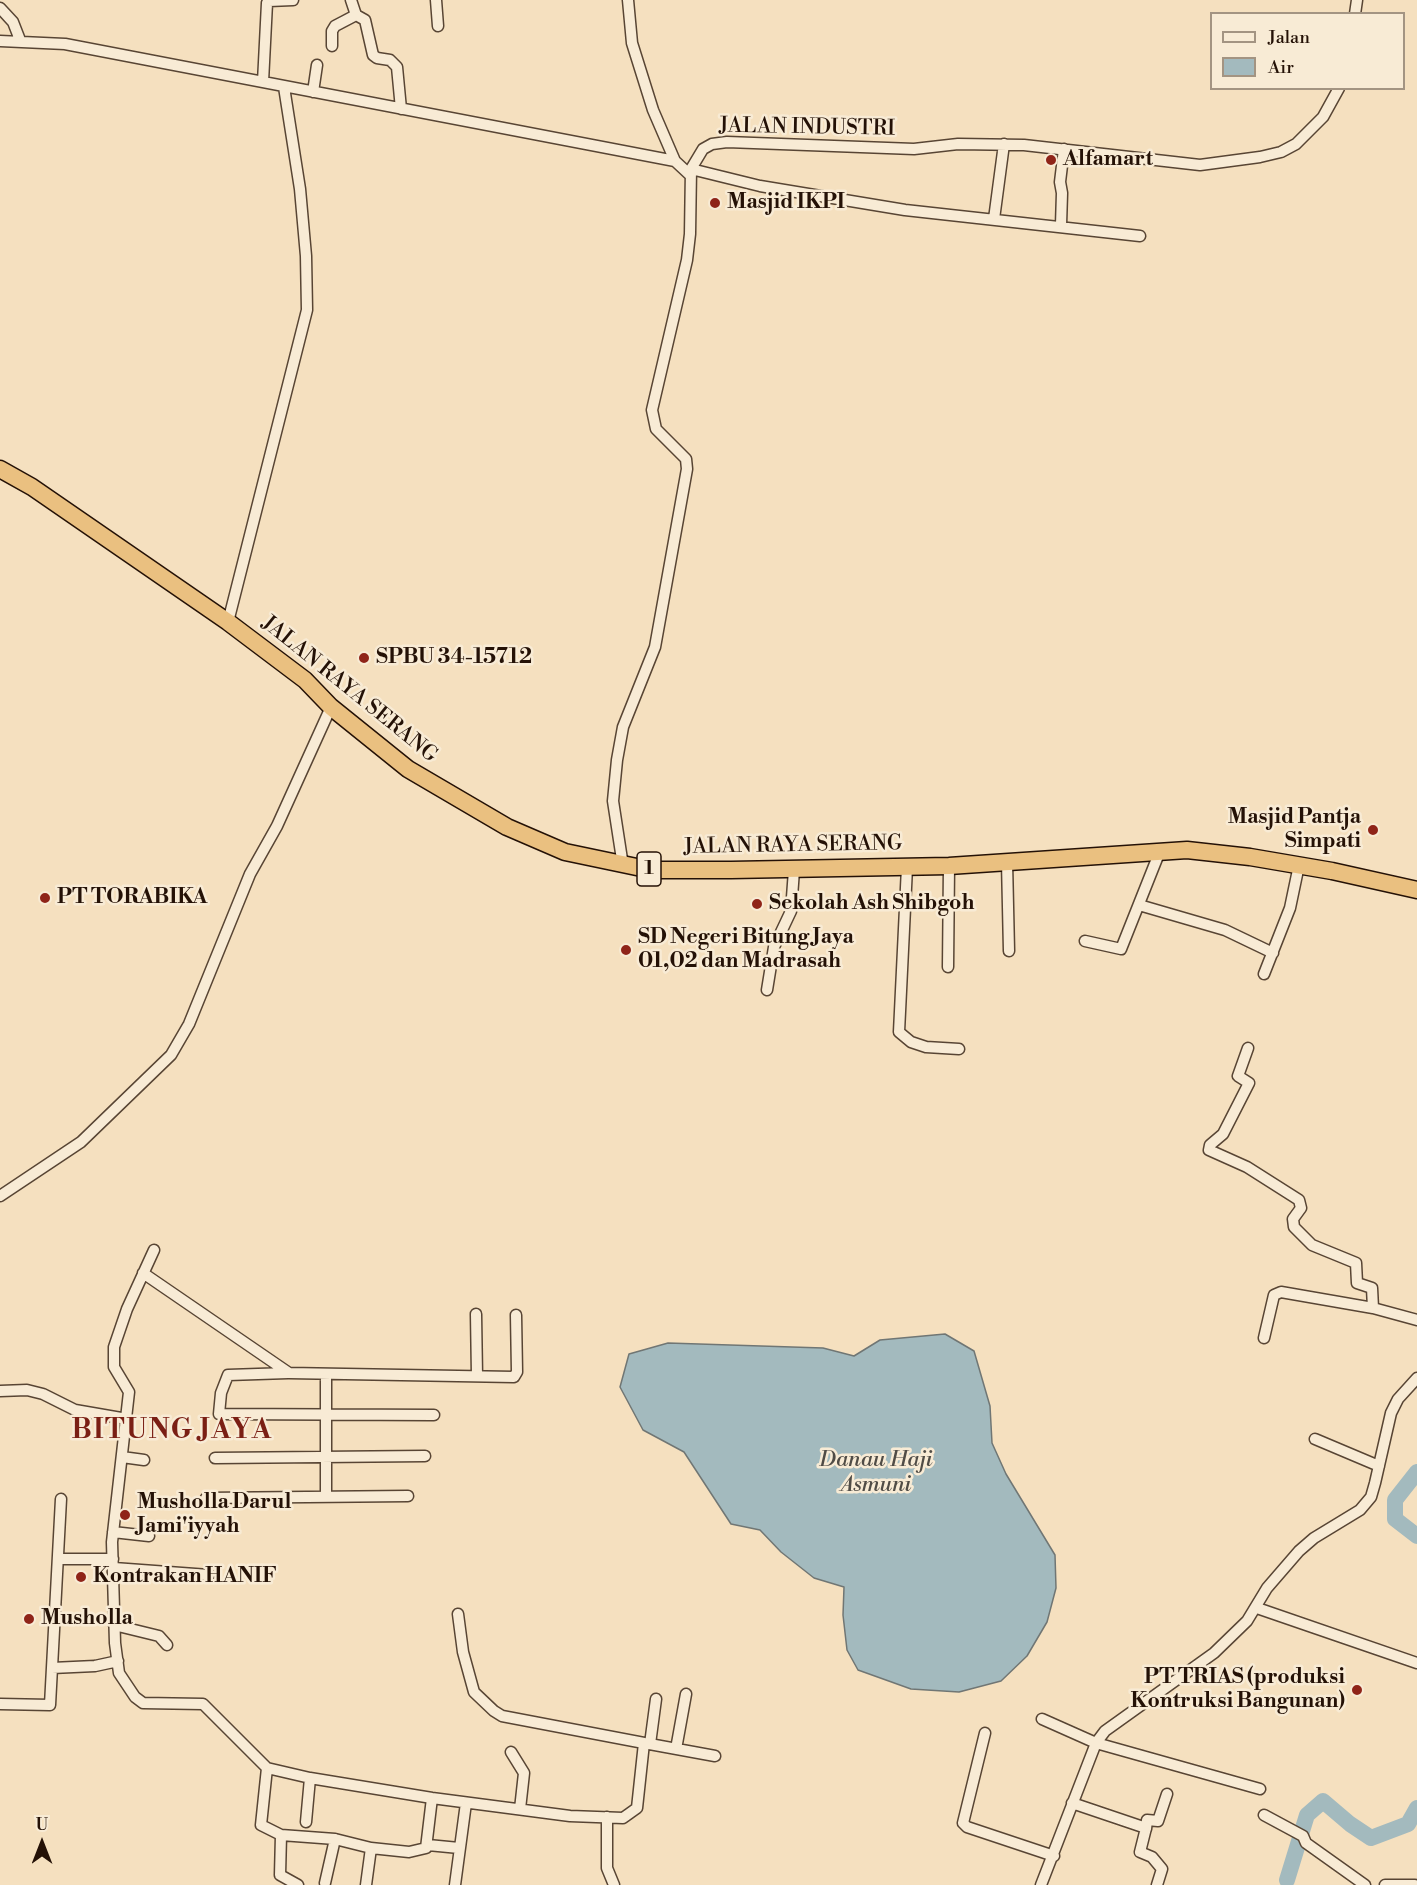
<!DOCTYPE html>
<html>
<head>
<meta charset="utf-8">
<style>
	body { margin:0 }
	#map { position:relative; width:1417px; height:1885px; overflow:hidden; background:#f5e0bf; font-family:"Libre Bodoni",serif }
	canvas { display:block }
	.legend { position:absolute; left:1210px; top:12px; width:195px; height:78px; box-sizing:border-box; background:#f8ebd5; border:2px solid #a39482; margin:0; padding:8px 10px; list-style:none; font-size:18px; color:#241106 }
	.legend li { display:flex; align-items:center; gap:12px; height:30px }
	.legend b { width:30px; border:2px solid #a39482 }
	.north { position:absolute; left:12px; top:1813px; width:60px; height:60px; -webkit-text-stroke:4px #f8ebd5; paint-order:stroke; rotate:0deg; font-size:16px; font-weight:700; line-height:24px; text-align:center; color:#241106 }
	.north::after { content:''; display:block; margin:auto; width:21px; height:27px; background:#241106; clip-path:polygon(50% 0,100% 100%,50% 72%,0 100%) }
</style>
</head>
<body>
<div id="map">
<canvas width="1417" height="1885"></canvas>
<ul class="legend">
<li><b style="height:8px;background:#f8ebd5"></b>Jalan</li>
<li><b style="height:16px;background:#a3babe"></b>Air</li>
</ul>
<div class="north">U</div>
</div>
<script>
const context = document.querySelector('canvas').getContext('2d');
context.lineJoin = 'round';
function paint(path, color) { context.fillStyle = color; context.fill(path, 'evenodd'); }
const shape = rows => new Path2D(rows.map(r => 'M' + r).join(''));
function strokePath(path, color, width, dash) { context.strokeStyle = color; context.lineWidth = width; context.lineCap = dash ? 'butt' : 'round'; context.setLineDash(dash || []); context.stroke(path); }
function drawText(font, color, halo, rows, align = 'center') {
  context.font = font + ' "Libre Bodoni",serif'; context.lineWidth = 5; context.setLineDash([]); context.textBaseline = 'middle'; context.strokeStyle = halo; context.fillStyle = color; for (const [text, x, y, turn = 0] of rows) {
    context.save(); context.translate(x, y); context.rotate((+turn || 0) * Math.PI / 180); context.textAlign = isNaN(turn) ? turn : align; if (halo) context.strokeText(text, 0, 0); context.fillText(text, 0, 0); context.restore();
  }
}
const water = shape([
	[945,1334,974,1351,990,1406,992,1443,1006,1474,1055,1555,1056,1588,1047,1622,1027,1656,1001,1681,959,1692,911,1689,858,1670,847,1650,843,1615,844,1587,814,1578,781,1552,760,1530,731,1524,684,1452,643,1430,620,1387,629,1354,668,1343,823,1348,854,1356,880,1340,945,1334]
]);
paint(water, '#a3babe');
strokePath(water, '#707674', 1.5);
strokePath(shape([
	[1417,1472,1395,1500,1395,1519,1417,1536],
	[1287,1880,1307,1815,1323,1801,1350,1824,1371,1838,1408,1824,1417,1808]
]), '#a3babe', 16);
const minor = shape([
	[351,0,356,15],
	[436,0,438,26],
	[628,0,632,43,653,110,675,161,690,175],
	[0,8,13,22,20,40],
	[1355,14,1357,0],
	[0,41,65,44,675,161],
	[332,46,332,31,335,26,356,15,365,20,373,55,377,58,390,60,397,67,401,109],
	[263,82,267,3,269,1,293,0],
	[313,92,317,65],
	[691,169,760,186,905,210,1140,236],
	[994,219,1004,144],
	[1061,225,1062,193,1060,182,1064,149],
	[228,622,307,310,306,256,300,189,284,87],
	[1007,862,1009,951],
	[623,866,613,801,617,760,623,727,655,647,687,469,686,459,656,429,652,410,687,260,690,234,691,169,703,149,712,144,727,142,914,149,958,144,1024,145,1200,165,1260,157,1281,152,1296,144,1323,117,1339,88],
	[907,867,899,1032,911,1042,926,1047,959,1049],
	[1139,905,1225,930,1273,953],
	[1085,941,1121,949,1160,851],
	[948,967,949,866],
	[1264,974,1290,908,1299,865],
	[767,990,774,947,791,911,794,870],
	[1248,1048,1238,1076,1249,1083,1223,1134,1210,1145,1209,1150,1247,1167,1299,1200,1301,1208,1293,1219,1294,1227,1312,1245,1356,1263,1357,1283,1372,1288,1373,1308],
	[0,1196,81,1142,171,1055,189,1024,250,874,277,826,331,707],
	[154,1250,127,1309,114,1347,114,1367,129,1392,112,1542,115,1643,119,1673,135,1697,143,1703,203,1704,267,1768,261,1825,281,1835,280,1875,298,1885],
	[143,1273,289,1373,514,1377,517,1372,516,1315],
	[476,1314,477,1376],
	[1264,1338,1274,1295,1281,1292,1373,1308,1417,1320],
	[288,1373,228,1375,221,1393,219,1414,434,1415],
	[0,1391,27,1390,43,1394,75,1410,127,1419],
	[1315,1439,1379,1466],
	[122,1457,144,1460],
	[215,1458,425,1456],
	[326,1495,326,1374],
	[206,1498,408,1496],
	[113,1532,149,1536],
	[58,1559,113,1559],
	[114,1568,209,1575],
	[1257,1608,1417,1663],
	[458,1614,463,1652,474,1692,494,1711,502,1716,644,1743],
	[114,1625,159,1636,167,1645],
	[52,1668,95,1666,118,1661],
	[0,1704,50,1705,61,1499],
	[1042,1719,1096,1743,1260,1789],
	[985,1733,963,1823,967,1827,1054,1856],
	[650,1744,656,1699],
	[676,1749,686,1694],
	[511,1752,524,1773,520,1809],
	[267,1768,310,1778,432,1798,570,1816,623,1818,637,1808,644,1743,715,1756],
	[1072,1803,1146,1828,1140,1852,1152,1857,1162,1869,1157,1885],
	[1264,1815,1303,1836,1306,1843,1365,1885],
	[607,1817,607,1868,614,1885],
	[306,1822,310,1778],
	[1146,1829,1147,1820,1158,1821,1167,1794],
	[281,1835,335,1839,371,1848,366,1885],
	[428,1845,459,1848],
	[371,1848,409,1852,426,1848,432,1798],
	[325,1883,335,1839],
	[455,1885,466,1803],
	[1041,1885,1096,1743,1105,1731,1214,1653,1247,1621,1267,1588,1299,1551,1314,1538,1360,1510,1371,1497,1375,1483,1391,1413,1398,1399,1417,1378],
	[1385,1885,1415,1885]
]);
const highway = shape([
	[0,469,32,487,228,622,305,680,331,707,408,769,507,827,565,852,651,870,731,870,949,866,1187,850,1250,857,1332,871,1417,890]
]);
strokePath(minor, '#584534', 13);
strokePath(highway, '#241106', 19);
strokePath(minor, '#f8ebd5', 10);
strokePath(highway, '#eac080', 16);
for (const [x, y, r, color] of [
	[1051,160,6,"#8f2418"],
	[715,203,6,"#8f2418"],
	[364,658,6,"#8f2418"],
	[1373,830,6,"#8f2418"],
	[45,898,6,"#8f2418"],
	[757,904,6,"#8f2418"],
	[626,950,6,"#8f2418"],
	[125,1515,6,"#8f2418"],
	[81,1577,6,"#8f2418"],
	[29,1619,6,"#8f2418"],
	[1357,1690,6,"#8f2418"]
]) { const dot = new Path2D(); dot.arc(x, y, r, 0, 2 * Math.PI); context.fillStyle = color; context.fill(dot); strokePath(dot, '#f8ebd5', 2); }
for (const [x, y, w] of [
	[649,869,24]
]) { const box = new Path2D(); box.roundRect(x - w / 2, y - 17, w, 34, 4.5); context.fillStyle = '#f8ebd5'; context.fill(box); strokePath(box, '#241106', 1.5); }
drawText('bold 20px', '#241106', null, [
	["1",649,869]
]);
drawText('21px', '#241106', '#f8ebd5', [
	["JALAN INDUSTRI",807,128,1],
	["JALAN RAYA SERANG",349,690,39],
	["JALAN RAYA SERANG",793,846,-1]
]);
drawText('bold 21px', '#241106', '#f8ebd5', [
	["Alfamart",1063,160],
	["Masjid IKPI",727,203],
	["SPBU 34-15712",376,658],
	["Masjid Pantja",1361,818,"right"],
	["Simpati",1361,842,"right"],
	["PT TORABIKA",57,898],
	["Sekolah Ash Shibgoh",769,904],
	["SD Negeri Bitung Jaya",638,938],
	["01,02 dan Madrasah",638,962],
	["Musholla Darul",137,1503],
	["Jami'iyyah",137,1527],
	["Kontrakan HANIF",93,1577],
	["Musholla",41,1619],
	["PT TRIAS (produksi",1345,1678,"right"],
	["Kontruksi Bangunan)",1345,1702,"right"]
], 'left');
drawText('italic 22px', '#504c46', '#f8ebd5', [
	["Danau Haji",876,1461],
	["Asmuni",876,1486]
]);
context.letterSpacing = '1.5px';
drawText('bold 27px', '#7a1f14', '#f8ebd5', [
	["BITUNG JAYA",172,1432]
]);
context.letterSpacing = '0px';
</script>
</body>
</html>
